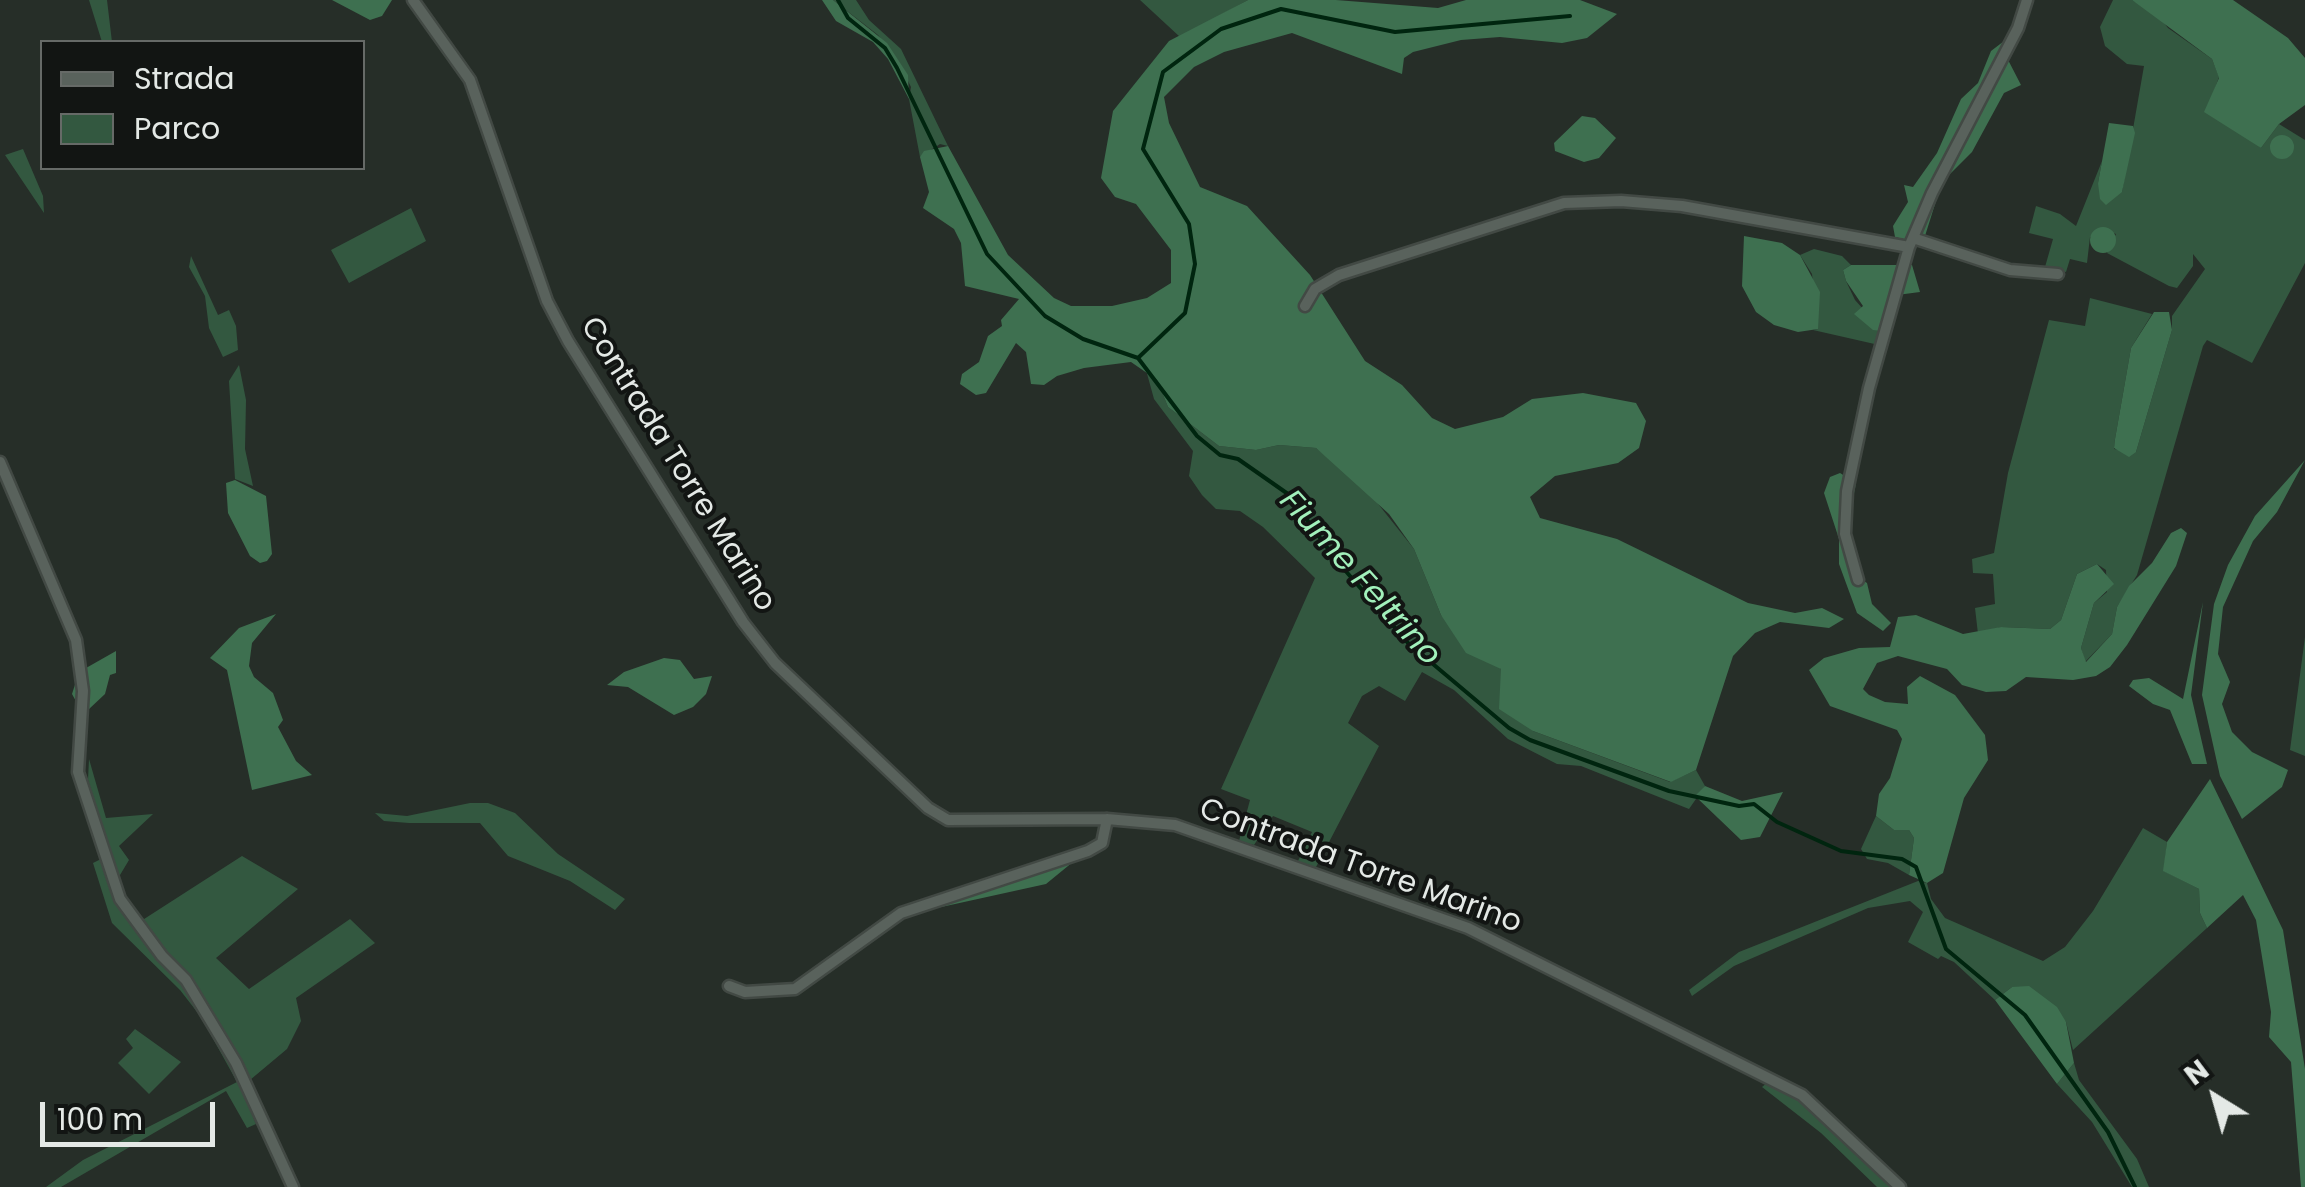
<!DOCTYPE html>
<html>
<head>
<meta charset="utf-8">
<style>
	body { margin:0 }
	#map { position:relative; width:2305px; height:1187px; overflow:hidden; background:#262e28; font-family:Poppins,sans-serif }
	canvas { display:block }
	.legend { position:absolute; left:40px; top:40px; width:325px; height:130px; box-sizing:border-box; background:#121513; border:2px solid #666a67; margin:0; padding:12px 18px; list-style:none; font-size:30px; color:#e4e9e6 }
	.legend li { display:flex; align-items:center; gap:20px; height:50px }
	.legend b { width:50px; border:2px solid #666a67 }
	.north { position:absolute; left:2165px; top:1047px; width:100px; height:100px; -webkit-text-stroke:8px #121513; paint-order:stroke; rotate:323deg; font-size:28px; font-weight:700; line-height:40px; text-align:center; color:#e4e9e6 }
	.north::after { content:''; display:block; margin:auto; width:35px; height:45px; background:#e4e9e6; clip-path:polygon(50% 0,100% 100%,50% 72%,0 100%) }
	.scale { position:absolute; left:40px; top:1102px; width:175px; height:45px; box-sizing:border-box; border:5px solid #e4e9e6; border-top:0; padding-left:12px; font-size:30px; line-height:35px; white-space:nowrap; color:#e4e9e6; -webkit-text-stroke:8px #121513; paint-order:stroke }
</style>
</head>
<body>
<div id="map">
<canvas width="2305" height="1187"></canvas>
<ul class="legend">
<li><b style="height:12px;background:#59625c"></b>Strada</li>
<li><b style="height:28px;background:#335840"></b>Parco</li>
</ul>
<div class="north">N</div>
<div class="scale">100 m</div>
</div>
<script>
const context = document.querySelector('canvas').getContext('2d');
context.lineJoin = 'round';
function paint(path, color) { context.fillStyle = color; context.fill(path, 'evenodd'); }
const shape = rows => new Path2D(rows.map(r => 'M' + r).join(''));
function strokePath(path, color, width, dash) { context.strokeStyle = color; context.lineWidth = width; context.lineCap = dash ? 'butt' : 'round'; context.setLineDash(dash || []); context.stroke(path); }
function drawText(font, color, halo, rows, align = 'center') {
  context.font = font + ' Poppins,sans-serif'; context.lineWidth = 8; context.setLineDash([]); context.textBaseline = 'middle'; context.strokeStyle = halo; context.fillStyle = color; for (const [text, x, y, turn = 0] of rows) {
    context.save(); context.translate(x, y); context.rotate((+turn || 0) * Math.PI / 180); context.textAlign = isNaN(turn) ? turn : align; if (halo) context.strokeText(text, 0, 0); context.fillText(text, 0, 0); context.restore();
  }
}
paint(shape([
	[89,0,107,0,112,42,102,42],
	[833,0,856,0,869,20,901,49,948,146,940,144,920,157,909,99,911,87,898,61,878,35],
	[1140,0,1248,0,1180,37],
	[2113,0,2132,0,2157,14,2168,28,2212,59,2219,77,2210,102,2261,148,2279,124,2305,140,2305,263,2252,363,2207,340,2203,346,2137,575,2117,607,2112,634,2085,662,2081,648,2094,603,2107,592,2106,570,2097,564,2077,574,2061,620,2050,629,2001,627,1978,634,1975,608,1995,604,1993,574,1973,573,1972,559,1994,553,2008,473,2049,320,2085,326,2090,298,2152,314,2131,348,2115,439,2114,449,2136,452,2172,330,2172,316,2205,269,2193,254,2193,266,2177,288,2169,286,2107,253,2116,234,2108,231,2090,237,2087,263,2070,259,2066,272,2045,267,2053,239,2029,233,2036,206,2060,214,2076,226,2102,161,2098,183,2122,192,2144,66,2127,64,2105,46,2100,27],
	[23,149,43,196,44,213,5,155],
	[411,208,426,241,349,283,331,250],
	[1814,249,1842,256,1851,265,1843,270,1846,281,1855,300,1883,331,1879,345,1813,330,1818,329,1812,274,1800,255],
	[191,256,218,315,229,310,236,326,238,350,223,357,209,328,205,296,189,267],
	[239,365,246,400,245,449,253,486,235,479,229,381],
	[1146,370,1157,380,1168,407,1219,446,1256,450,1279,445,1316,448,1363,485,1414,549,1441,615,1501,669,1533,731,1670,782,1696,770,1705,786,1689,809,1581,766,1557,764,1508,739,1454,690,1422,672,1405,701,1379,686,1362,696,1348,723,1379,746,1315,869,1298,861,1312,832,1273,816,1254,845,1239,841,1250,800,1221,789,1315,578,1263,527,1240,511,1216,509,1202,495,1189,476,1193,451,1154,399],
	[2305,637,2305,756,2290,750],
	[89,759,106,818,153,814,119,846,129,860,117,880,88,780],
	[470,803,488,803,515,813,558,854,625,899,615,910,570,881,508,856,480,823,409,823,384,821,375,813,407,816],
	[1876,816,1894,830,1909,830,1914,838,1909,875,1888,863,1867,859,1861,849],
	[2143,828,2167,842,2164,871,2199,889,2200,913,2207,928,2073,1050,2066,1022,2012,987,1995,1000,1954,962,1941,956,1938,959,1908,942,1923,912,1910,901,1868,908,1734,966,1692,996,1689,990,1739,952,1918,881,1927,883,1931,899,1945,918,2043,961,2065,947,2093,911],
	[242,856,298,889,216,958,249,989,350,919,375,943,296,998,301,1021,287,1049,250,1080,208,1003,141,921],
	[101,859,120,903,186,983,222,1041,256,1124,247,1128,226,1091,61,1187,46,1187,83,1160,237,1082,201,1017,180,990,112,923,93,863],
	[135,1029,181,1062,149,1094,118,1063,133,1048,126,1039],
	[2074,1063,2079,1080,2137,1159,2149,1187,2132,1187,2092,1122,2057,1084],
	[1768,1082,1801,1101,1894,1187,1877,1187,1821,1133,1762,1087]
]), '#335840');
paint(shape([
	[332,0,392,0,382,16,370,20],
	[822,0,833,0,887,43,908,75,909,99,888,59,873,42,836,21],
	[1248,0,1336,0,1438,8,1466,0,1580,0,1617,14,1587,38,1562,43,1500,37,1461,40,1413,52,1404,58,1402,74,1292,33,1224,52,1194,67,1164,97,1169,123,1200,187,1247,206,1310,275,1365,361,1402,385,1432,418,1455,429,1503,417,1532,399,1583,393,1636,403,1646,421,1639,448,1618,463,1555,476,1530,497,1540,518,1617,539,1748,603,1795,613,1822,608,1844,619,1829,628,1780,622,1755,633,1733,656,1696,770,1671,782,1533,731,1499,709,1501,669,1466,653,1441,615,1414,549,1389,514,1316,448,1279,445,1256,450,1219,446,1168,407,1157,380,1131,362,1084,368,1057,376,1044,385,1031,384,1026,352,1016,343,986,393,976,395,960,384,962,374,979,362,988,336,1002,326,1001,320,1019,299,965,286,961,243,954,229,923,208,929,192,920,157,924,151,948,146,1008,255,1054,298,1071,306,1112,306,1147,298,1171,283,1171,250,1136,204,1115,197,1101,178,1113,111,1169,41],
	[2132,0,2233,0,2288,38,2305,58,2305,105,2279,124,2261,148,2204,112,2219,78,2212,59],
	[2008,38,2005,54,2021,85,2004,93,1972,152,1942,182,1925,236,1919,233,1915,242,1895,237,1893,226,1908,202,1904,185,1913,187,1937,153,1961,99,1978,83,1991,51],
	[1582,116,1595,118,1616,138,1599,158,1584,162,1555,151,1554,143],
	[2109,123,2133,126,2135,133,2122,192,2106,205,2100,199,2098,183],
	'2270 147a12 12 0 1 1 24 0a12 12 0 1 1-24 0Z',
	'2090 240a13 13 0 1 1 26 0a13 13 0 1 1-26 0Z',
	[1744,236,1782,243,1800,255,1820,292,1818,329,1798,332,1774,325,1756,312,1742,286],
	[1851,265,1912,265,1920,292,1897,295,1883,331,1873,330,1854,314,1863,306,1846,281,1843,270],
	[2154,312,2169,312,2172,330,2136,452,2129,457,2114,448,2115,439,2131,348],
	[2305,460,2277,512,2253,541,2223,607,2218,654,2230,682,2222,704,2232,732,2252,752,2288,770,2282,787,2242,819,2220,776,2202,695,2214,604,2228,565,2255,516],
	[1840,473,1856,483,1849,520,1856,576,1867,583,1872,604,1891,623,1883,631,1857,613,1839,564,1839,539,1824,493,1830,477],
	[235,480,266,496,272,554,267,561,260,563,250,556,228,513,226,483],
	[2181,528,2187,533,2176,566,2127,645,2110,667,2096,676,2073,680,2026,677,2006,691,1986,692,1962,685,1947,669,1898,656,1877,663,1863,689,1869,695,1885,702,1908,704,1907,687,1920,676,1955,695,1985,735,1988,760,1964,798,1943,873,1927,883,1909,875,1914,838,1909,830,1894,830,1876,816,1879,794,1890,778,1902,739,1897,730,1830,706,1809,670,1824,658,1859,648,1890,647,1898,617,1916,615,1963,634,2001,627,2050,629,2061,620,2077,574,2097,564,2114,584,2094,603,2081,648,2086,662,2112,634,2117,607,2129,586,2152,563,2171,533],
	[2203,602,2191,695,2207,764,2192,764,2170,710,2153,704,2129,686,2133,680,2149,678,2183,699],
	[276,614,252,643,249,666,254,677,273,693,283,720,278,727,296,761,312,775,252,790,227,670,210,658,239,628],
	[116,651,116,673,110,675,105,694,88,710,78,705,72,694,79,672],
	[664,658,680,660,694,679,712,676,706,694,693,707,674,715,628,687,607,685,624,672],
	[2210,779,2283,930,2305,1069,2305,1187,2301,1187,2291,1062,2269,1037,2271,1012,2256,920,2243,895,2207,928,2200,913,2199,889,2163,871,2167,842],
	[1705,786,1742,801,1783,792,1760,837,1741,840,1695,796],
	[1079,857,1046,884,905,915],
	[2029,986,2057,1007,2066,1022,2074,1063,2057,1084,1995,1000,2012,987]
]), '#3e7050');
strokePath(shape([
	[838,0,848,18,885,48,897,68,987,254,1045,316,1083,339,1138,358,1197,436,1220,455,1238,459,1288,494,1337,561,1408,643,1509,728,1530,740,1669,791,1739,806,1754,804,1777,822,1841,851,1902,859,1916,867,1946,949,2025,1015,2108,1132,2135,1187],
	[1139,357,1185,313,1195,264,1189,224,1143,149,1163,72,1221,29,1281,9,1395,32,1570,16]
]), '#00250f', 4);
const street = shape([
	[413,0,470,80,547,301,568,341,743,622,775,663,928,808,948,820,1107,819,1175,825,1468,928,1802,1095,1900,1187],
	[1913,238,2010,270,2058,274],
	[1305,306,1315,289,1339,275,1564,203,1621,201,1682,206,1909,247],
	[0,462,76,640,83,691,78,772,120,899,162,956,186,980,236,1063,293,1187],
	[1858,580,1845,534,1847,491,1869,388,1909,247,1932,193,2018,28,2027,0],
	[729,986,745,992,795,989,901,913,1088,851,1102,843,1107,819]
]);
strokePath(street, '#424944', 15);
strokePath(street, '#59625c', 10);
drawText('30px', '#e4e9e6', '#121513', [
	["Contrada Torre Marino",677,465,58],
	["Contrada Torre Marino",1360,867,20]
]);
drawText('italic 32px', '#a2f0bb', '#121513', [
	["Fiume Feltrino",1359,579,48]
]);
</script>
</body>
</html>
